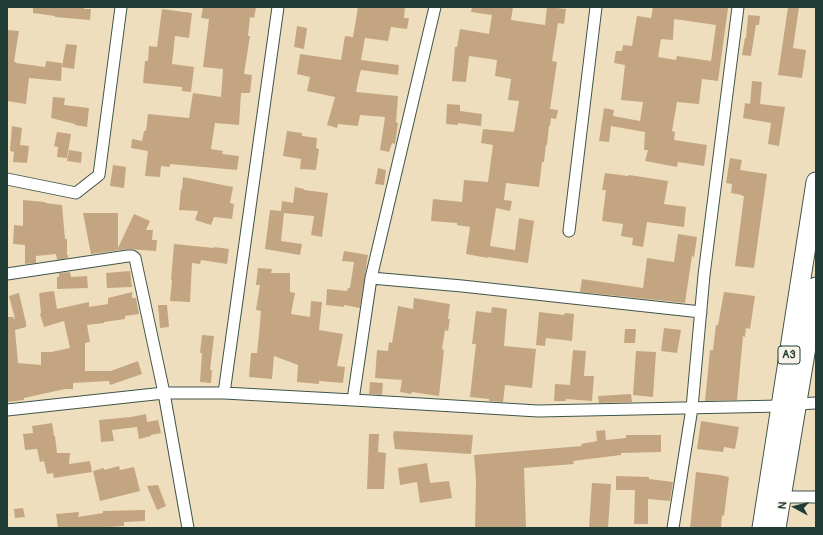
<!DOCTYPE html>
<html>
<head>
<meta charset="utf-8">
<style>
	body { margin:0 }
	#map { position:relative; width:823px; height:535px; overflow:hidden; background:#efdebd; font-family:Pangolin,sans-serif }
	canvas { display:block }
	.frame { position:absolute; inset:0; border:8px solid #1f3d34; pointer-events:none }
	.north { position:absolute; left:775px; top:487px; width:40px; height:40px; -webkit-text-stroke:3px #f7f3e8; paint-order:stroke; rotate:277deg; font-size:11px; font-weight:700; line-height:16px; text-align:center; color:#1f3d34 }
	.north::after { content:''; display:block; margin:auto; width:14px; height:18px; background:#1f3d34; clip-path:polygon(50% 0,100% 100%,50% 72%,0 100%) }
</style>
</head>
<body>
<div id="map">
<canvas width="823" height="535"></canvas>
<div class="frame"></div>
<div class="north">N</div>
</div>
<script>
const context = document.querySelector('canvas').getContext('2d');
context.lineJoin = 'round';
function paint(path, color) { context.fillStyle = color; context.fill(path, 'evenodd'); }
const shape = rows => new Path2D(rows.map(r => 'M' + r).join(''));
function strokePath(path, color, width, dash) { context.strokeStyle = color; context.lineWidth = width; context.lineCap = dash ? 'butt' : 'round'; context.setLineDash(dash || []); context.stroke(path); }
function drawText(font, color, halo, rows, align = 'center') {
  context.font = font + ' Pangolin,sans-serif'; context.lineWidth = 3; context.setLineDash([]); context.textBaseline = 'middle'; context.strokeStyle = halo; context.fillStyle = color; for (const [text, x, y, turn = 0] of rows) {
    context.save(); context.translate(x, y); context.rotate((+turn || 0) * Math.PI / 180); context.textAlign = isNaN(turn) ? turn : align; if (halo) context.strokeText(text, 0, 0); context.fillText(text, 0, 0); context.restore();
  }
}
paint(shape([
	[33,7,85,7,84,9,91,9,90,20,55,17,55,16,33,13],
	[203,7,251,7,256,8,254,18,250,17,248,36,250,36,244,74,252,75,250,93,241,93,239,125,215,123,211,149,223,151,222,154,239,156,237,170,170,164,170,167,161,166,160,177,145,176,148,151,131,148,132,139,142,141,144,131,146,131,148,114,189,118,193,93,221,97,223,69,203,67,209,19,201,18],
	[358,7,405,7,404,18,409,18,407,29,391,27,388,41,365,38,361,60,399,65,398,75,361,70,359,77,356,92,398,96,396,122,398,123,395,144,392,143,389,152,380,150,385,117,360,115,358,126,338,124,337,128,327,125,335,97,307,91,310,77,297,74,300,54,341,60,345,36,353,37],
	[472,7,513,7,511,20,545,25,547,7,566,9,564,24,558,23,552,61,557,62,550,109,558,110,556,119,551,118,550,126,549,126,547,145,546,145,544,162,542,162,539,187,506,183,504,200,512,201,510,211,496,208,490,246,515,250,519,218,534,221,528,263,488,257,488,258,466,254,470,227,457,225,457,223,431,221,433,199,462,202,464,180,488,182,493,145,481,143,483,129,514,132,519,101,508,100,511,79,495,76,497,60,469,56,466,82,452,81,455,47,457,47,460,29,489,34,492,15,471,12],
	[653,7,719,7,728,8,718,81,702,79,699,104,677,102,672,131,675,132,674,140,707,145,704,166,678,162,677,167,645,161,648,150,644,150,645,132,611,126,609,142,599,141,604,108,614,110,613,116,640,121,643,102,621,100,625,65,614,63,616,51,622,51,623,45,632,46,637,16,651,18],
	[674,19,716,25,711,61,677,56,676,60,658,57,661,39,673,40],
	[788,7,799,7,793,48,806,50,802,78,778,75],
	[162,9,192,13,189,38,175,36,172,64,194,67,191,92,182,91,182,87,143,83,145,61,148,61,149,46,157,47],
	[748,15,760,16,759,25,756,25,751,56,742,55,745,38,746,38],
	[297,26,307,28,304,49,294,47],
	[7,30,19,31,14,62,16,62,16,63,45,67,46,61,62,63,61,81,29,78,26,104,7,101],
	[66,44,77,45,74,69,62,67],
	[752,81,762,82,760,104,785,107,779,146,768,144,771,123,743,118,745,103,750,104],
	[53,97,65,98,64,105,89,108,87,127,75,125,75,124,51,118],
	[447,104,460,105,460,111,482,114,481,126,458,123,458,125,446,124],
	[12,126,22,128,20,145,29,146,27,163,13,162,14,152,10,151],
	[287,131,302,133,302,136,317,138,316,148,319,149,316,170,300,169,301,159,283,156],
	[57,132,71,134,67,158,57,157,58,147,54,146],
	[69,150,82,152,81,163,67,161],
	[730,158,742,160,740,170,767,174,754,268,735,266,744,196,742,196,742,195,731,193,732,184,726,183],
	[113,165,126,167,124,188,110,186],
	[378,168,386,170,384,185,375,184],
	[605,173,628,176,629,175,668,181,664,204,686,207,684,227,647,222,643,247,632,245,633,238,621,236,623,224,602,221,606,190,602,190],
	[183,177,233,187,230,203,234,204,232,219,214,217,211,225,195,220,198,211,179,210,181,189,182,189],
	[295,187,304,189,304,190,328,193,322,237,311,235,314,216,284,213,281,241,302,244,300,255,265,249,270,210,281,211,282,201,293,203],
	[23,200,45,202,45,203,62,205,65,239,67,239,67,255,68,255,68,258,57,260,56,254,36,256,36,263,25,264,25,245,13,244,14,225,23,226],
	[83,213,118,213,118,248,134,214,150,221,146,230,153,230,152,240,157,240,156,251,128,249,91,254],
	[678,234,697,237,694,257,692,256,685,303,580,292,582,279,643,288,647,258,674,262],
	[174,244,214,248,214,247,229,249,227,264,201,260,200,264,192,263,190,302,170,301,172,280,171,280],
	[344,251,368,255,360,308,344,305,344,307,326,305,327,289,347,291,348,288,350,288,354,262,342,261],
	[258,268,272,269,271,273,290,273,290,292,295,293,291,314,310,317,311,301,322,302,319,330,343,334,337,366,345,367,343,383,319,381,319,384,297,382,298,365,274,356,272,379,249,377,251,353,257,353,259,334,261,311,256,310,260,285,256,285],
	[130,271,132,287,107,288,106,273],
	[70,272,71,277,87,276,88,288,57,289,57,277,59,277,59,273],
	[54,291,57,309,89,302,89,307,108,304,108,298,132,292,132,298,136,298,139,314,125,316,125,319,104,322,104,323,87,325,90,342,85,343,85,371,111,371,138,361,142,374,110,385,109,381,73,383,73,389,65,389,24,398,24,400,7,402,7,317,13,317,14,319,15,319,9,296,19,293,26,323,26,327,15,330,18,363,41,365,41,352,51,352,70,348,64,321,44,327,40,314,41,313,39,293],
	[724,292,755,296,750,329,746,328,745,337,743,336,737,400,705,401,710,350,713,350,716,325,718,325],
	[414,298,450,304,448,319,450,319,448,331,445,330,442,349,444,350,439,396,412,392,411,394,400,392,402,380,375,378,377,350,388,351,389,342,392,343,398,306,413,309],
	[158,305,167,305,169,327,160,328],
	[492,307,507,309,504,346,536,349,532,388,505,385,503,402,489,401,489,399,470,397,476,344,472,344,476,311,491,313],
	[539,312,564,315,565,313,574,314,572,341,546,338,545,346,536,345],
	[664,328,681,330,677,353,661,351],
	[625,329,636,329,635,343,624,343],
	[202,335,214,336,210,370,212,370,211,383,200,382,202,353,200,353],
	[573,350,586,351,584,376,594,376,592,401,566,399,566,401,554,401,555,384,570,385],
	[636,351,656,352,653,397,633,395],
	[370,382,383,383,382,395,369,394],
	[631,394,632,402,599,403,598,396],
	[146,414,147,422,158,420,161,433,151,435,151,436,139,439,137,427,112,430,114,441,101,442,99,420,131,417],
	[701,421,739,427,735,449,724,447,723,452,697,449],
	[52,423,54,436,55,436,57,453,70,453,69,464,90,461,92,472,54,478,53,473,47,474,44,461,40,462,37,449,25,450,23,434,33,433,32,426],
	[605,430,606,440,626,438,626,435,661,435,661,452,621,453,621,455,573,461,574,464,524,468,526,528,475,528,476,481,474,455,582,446,581,444,597,441,596,431],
	[394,431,473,435,471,454,395,449,393,436],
	[369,434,379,434,378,452,386,453,384,489,367,489],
	[427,463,430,483,449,481,452,498,420,503,417,482,400,485,398,468],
	[119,466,120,470,134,467,140,491,100,501,93,471,104,468,104,470],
	[696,472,720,475,729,477,726,500,724,516,722,515,721,528,690,528],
	[616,476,649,477,649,479,673,482,670,501,648,499,648,524,634,524,635,490,616,490],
	[592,483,611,484,608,528,589,528],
	[158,485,166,506,157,510,147,486],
	[23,508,25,517,15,518,14,509],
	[145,510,145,521,124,522,124,526,92,528,58,528,56,514,79,512,78,517,103,513,103,511]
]), '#c3a681');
const street = shape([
	[7,179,76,193,99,175,121,7],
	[569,231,596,7],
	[7,274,128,256,132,256,135,258,164,393,188,528],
	[371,278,462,286,701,312],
	[224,393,278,7],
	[353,400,371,278,435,7],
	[797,404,816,403],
	[7,410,164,393,224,393,353,400,538,411,781,406],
	[781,497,816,497],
	[673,528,692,408,704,275,738,7]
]);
const highway = shape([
	[762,528,816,182],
	[776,528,816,287]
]);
strokePath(street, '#3e5549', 13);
strokePath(highway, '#3e5549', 21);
strokePath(street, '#fff', 11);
strokePath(highway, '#fff', 19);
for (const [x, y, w] of [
	[789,355,22]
]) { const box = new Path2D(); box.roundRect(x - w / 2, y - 9, w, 18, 3); context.fillStyle = '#f7f3e8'; context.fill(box); strokePath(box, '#1f3d34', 1); }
drawText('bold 11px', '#1f3d34', null, [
	["A3",789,355]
]);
</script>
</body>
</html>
